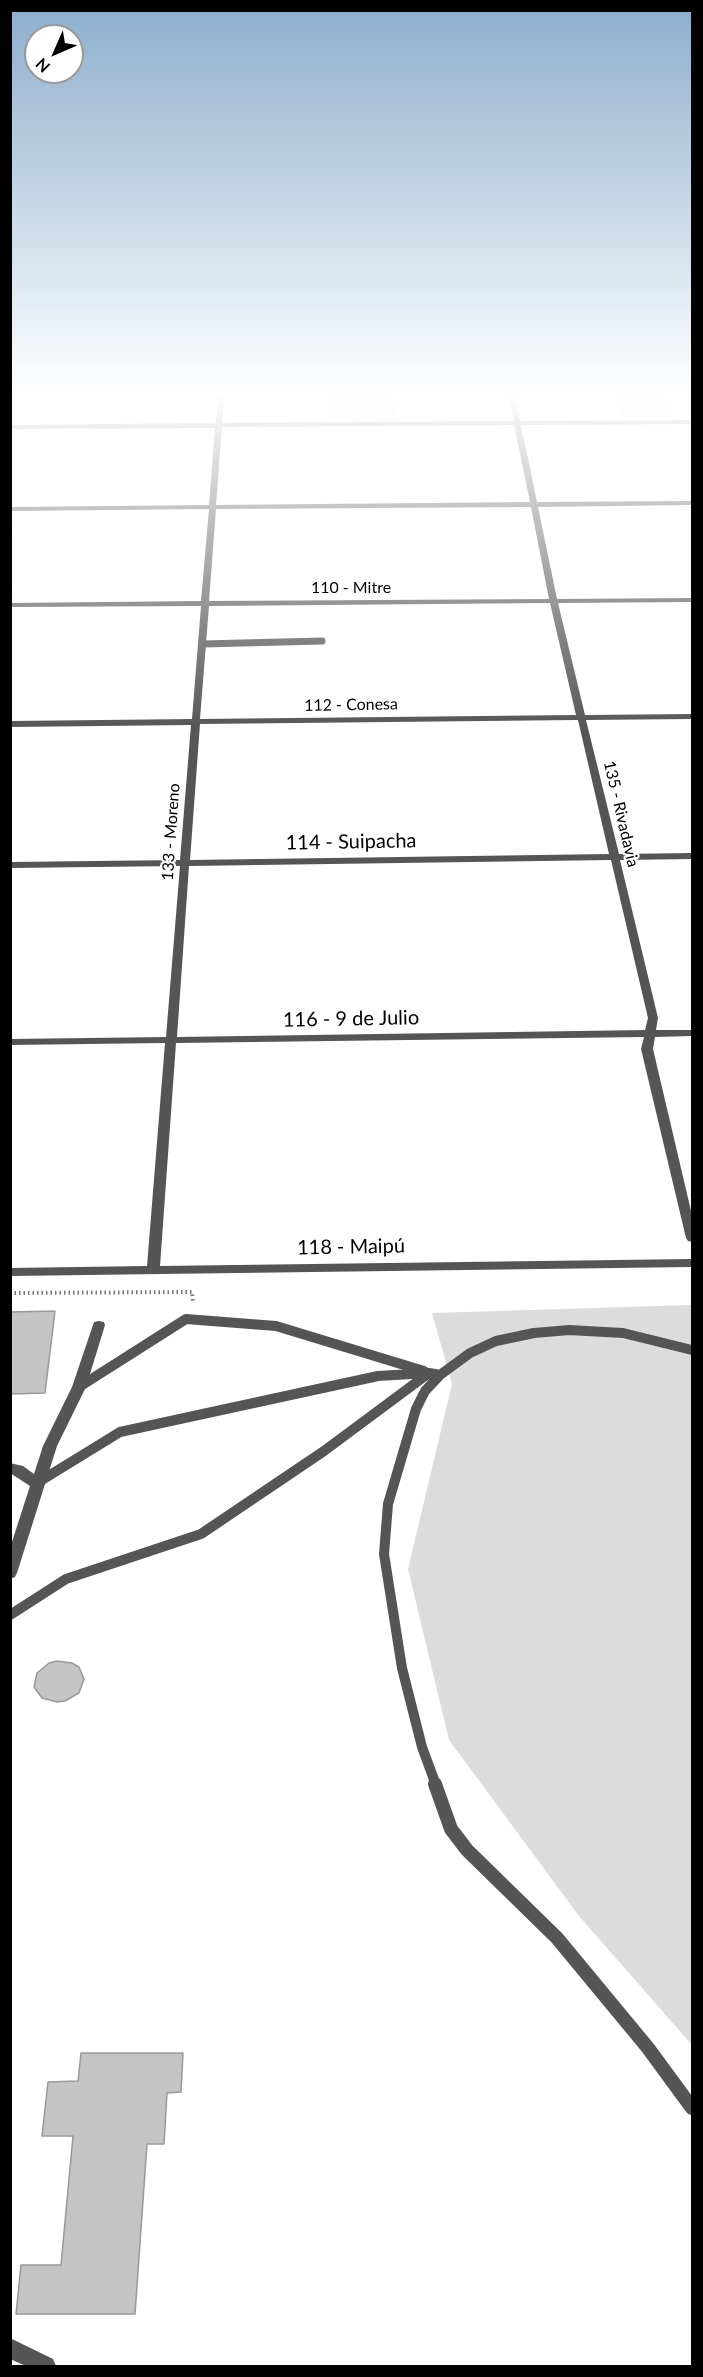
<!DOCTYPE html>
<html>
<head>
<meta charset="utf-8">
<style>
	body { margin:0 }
	#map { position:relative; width:703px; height:2377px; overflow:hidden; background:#fff; font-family:Lato,sans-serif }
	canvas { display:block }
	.frame { position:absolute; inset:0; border:12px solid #000; pointer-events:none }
	.north { position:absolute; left:24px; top:24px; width:60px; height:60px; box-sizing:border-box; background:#fff; border:2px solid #999; border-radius:50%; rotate:225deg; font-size:16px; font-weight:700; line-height:24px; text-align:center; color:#000 }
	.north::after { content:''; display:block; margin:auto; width:21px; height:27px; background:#000; clip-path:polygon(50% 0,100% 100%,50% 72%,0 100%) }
</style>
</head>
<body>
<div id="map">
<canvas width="703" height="2377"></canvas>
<div class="frame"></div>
<div class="north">N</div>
</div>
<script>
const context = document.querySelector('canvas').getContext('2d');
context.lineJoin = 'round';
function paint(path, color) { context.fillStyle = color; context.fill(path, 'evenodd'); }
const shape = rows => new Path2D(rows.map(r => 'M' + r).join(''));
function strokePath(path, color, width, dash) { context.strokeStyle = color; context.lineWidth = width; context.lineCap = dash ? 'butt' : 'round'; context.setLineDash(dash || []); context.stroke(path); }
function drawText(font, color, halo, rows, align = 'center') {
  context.font = font + ' Lato,sans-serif'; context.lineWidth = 4.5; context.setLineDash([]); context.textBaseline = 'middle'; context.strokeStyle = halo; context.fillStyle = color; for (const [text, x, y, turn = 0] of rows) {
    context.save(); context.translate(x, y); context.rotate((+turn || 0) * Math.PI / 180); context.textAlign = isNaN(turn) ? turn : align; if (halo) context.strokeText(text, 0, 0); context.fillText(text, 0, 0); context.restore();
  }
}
paint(shape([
	[328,397,396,397,398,419,329,419],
	[615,397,667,397,674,417,622,417],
	[692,1305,692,2045,579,1916,449,1740,408,1569,452,1384,432,1313]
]), '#dcdcdc');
const building = shape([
	[55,1311,45,1393,10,1394,10,1312,55,1311],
	[57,1661,72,1663,79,1667,84,1679,79,1693,65,1701,57,1702,42,1698,34,1687,37,1673,49,1663,57,1661],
	[81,2053,183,2053,181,2092,167,2093,164,2144,147,2144,135,2314,16,2314,21,2265,61,2265,73,2136,42,2136,48,2082,78,2081,81,2053]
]);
paint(building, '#c4c4c4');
strokePath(building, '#999', 1.5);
strokePath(shape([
	[10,1293,192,1292,193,1303]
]), '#777', 4, [1.5, 3]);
strokePath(shape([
	[202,644,322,641]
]), '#555', 7);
strokePath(shape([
	[79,1387,186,1319,276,1326,424,1371],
	[37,1483,120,1432,378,1376,428,1373],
	[10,1615,66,1579,201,1534,324,1451,429,1373,440,1375],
	[436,1785,422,1747,402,1668,384,1554,388,1504,416,1409,425,1391,440,1375,470,1353,496,1341,534,1333,569,1330,623,1333,692,1350]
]), '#555', 10);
strokePath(shape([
	[435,1784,451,1829,467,1850,557,1938,648,2048,692,2108]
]), '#555', 14);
paint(shape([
	[218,397,224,397,222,423,514,421,509,397,515,397,520,421,692,420,692,424,521,425,537,502,692,501,692,505,538,507,557,599,692,598,692,602,558,603,585,715,692,714,692,719,586,720,619,854,692,853,692,859,620,860,658,1018,656,1030,692,1030,692,1036,655,1037,653,1049,692,1215,692,1242,688,1241,686,1238,641,1049,644,1037,176,1043,160,1266,692,1259,692,1267,10,1276,10,1268,147,1266,165,1043,10,1045,10,1039,166,1037,180,866,10,868,10,862,180,860,191,725,10,727,10,721,192,719,201,606,10,607,10,603,201,601,209,509,10,511,10,507,209,505,215,428,10,429,10,425,216,423,218,397],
	[514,425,530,502,216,505,222,427,514,425],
	[531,507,549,599,209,601,216,509,531,507],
	[550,603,576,715,200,719,209,606,550,603],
	[578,720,609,854,190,860,200,724,578,720],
	[611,860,648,1018,645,1030,177,1037,189,866,611,860],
	[99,1321,104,1322,105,1325,86,1387,57,1446,17,1573,15,1577,10,1579,10,1548,30,1486,10,1473,10,1463,23,1466,34,1474,43,1446,72,1387,93,1325,94,1322,99,1321],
	[10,2338,53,2359,56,2366,26,2366,10,2359,10,2338]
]), '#555');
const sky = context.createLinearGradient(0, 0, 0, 730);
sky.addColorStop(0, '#8cadcc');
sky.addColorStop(0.54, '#fff');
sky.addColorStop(1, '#ffffff00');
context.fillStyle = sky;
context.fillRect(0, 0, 703, 730);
drawText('16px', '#000', '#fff', [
	["110 - Mitre",351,588],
	["112 - Conesa",351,705,-1],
	["135 - Rivadavia",621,814,77],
	["133 - Moreno",171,832,-86]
]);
drawText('20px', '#000', '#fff', [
	["114 - Suipacha",351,842,-1],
	["116 - 9 de Julio",351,1019,-1],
	["118 - Maipú",351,1247,-1]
]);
</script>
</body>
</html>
